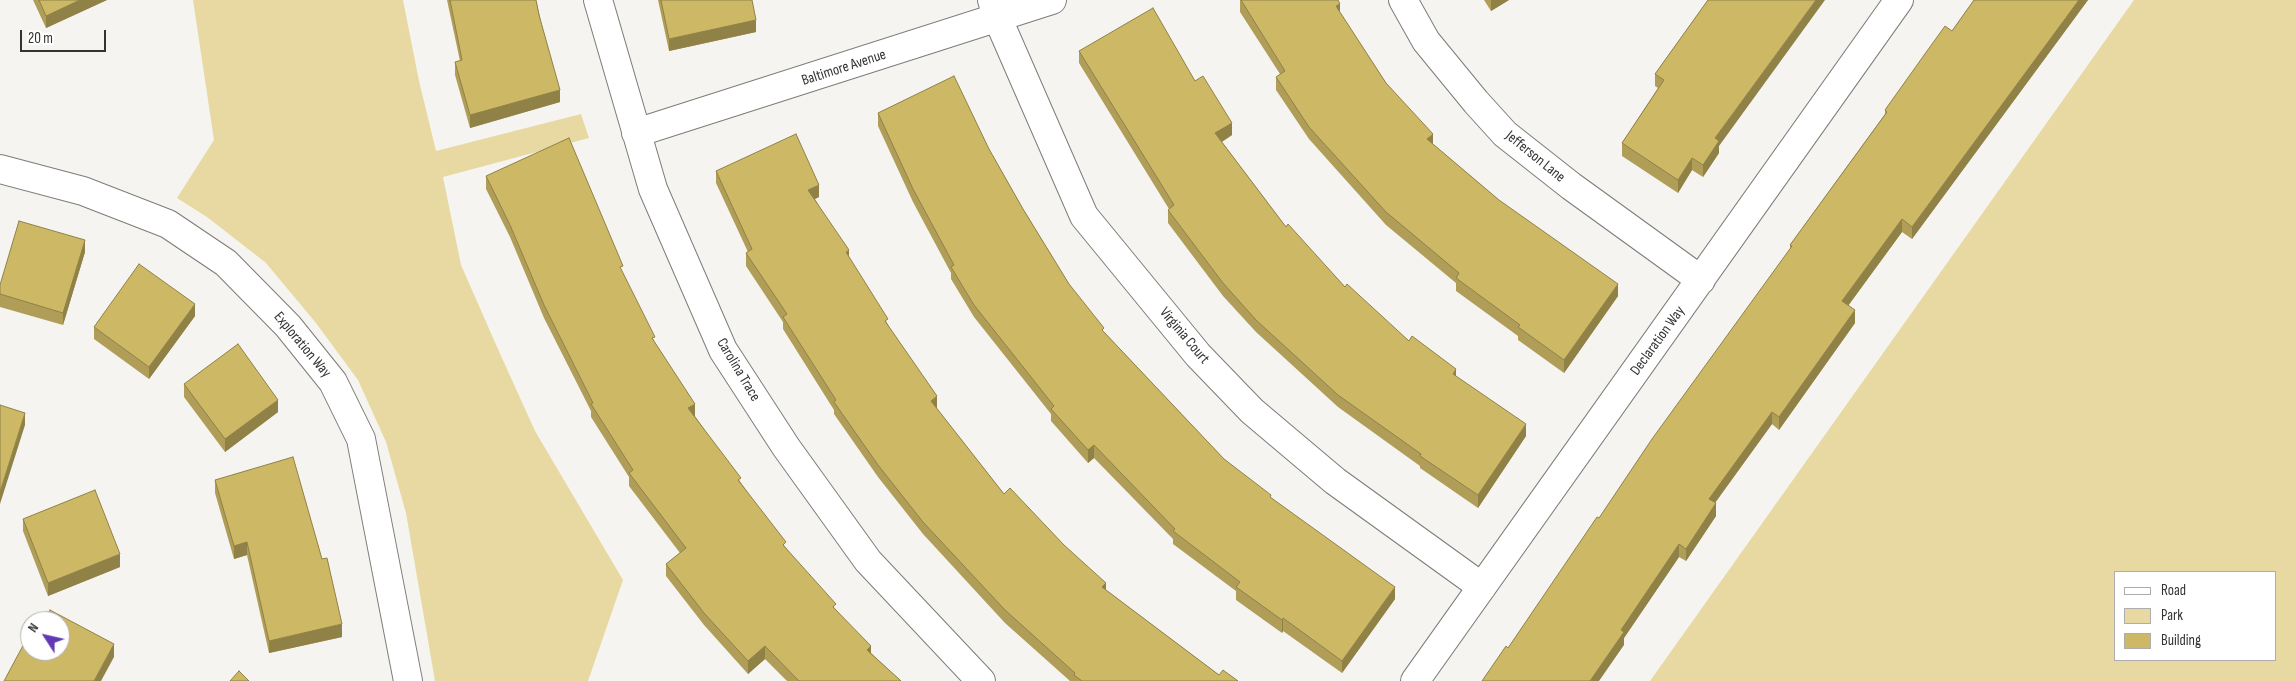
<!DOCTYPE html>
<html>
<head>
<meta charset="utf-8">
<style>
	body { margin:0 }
	#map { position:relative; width:2296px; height:681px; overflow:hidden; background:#f5f4f0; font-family:"Sofia Sans Condensed",sans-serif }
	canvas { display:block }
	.legend { position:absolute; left:2114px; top:571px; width:162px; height:90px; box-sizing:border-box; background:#fff; border:1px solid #adadad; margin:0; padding:6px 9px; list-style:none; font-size:15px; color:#333331 }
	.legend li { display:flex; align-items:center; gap:10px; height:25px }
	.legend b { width:25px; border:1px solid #adadad }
	.north { position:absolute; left:20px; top:611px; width:50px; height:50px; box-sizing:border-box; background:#fff; border:1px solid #adadad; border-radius:50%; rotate:305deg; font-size:14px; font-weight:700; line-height:20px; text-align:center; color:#333331 }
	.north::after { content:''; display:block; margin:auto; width:18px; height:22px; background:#6139b2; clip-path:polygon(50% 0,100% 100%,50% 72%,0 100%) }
	.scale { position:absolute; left:20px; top:30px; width:86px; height:22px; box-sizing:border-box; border:2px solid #333331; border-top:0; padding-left:6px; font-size:15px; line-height:18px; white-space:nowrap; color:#333331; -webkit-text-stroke:4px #fff; paint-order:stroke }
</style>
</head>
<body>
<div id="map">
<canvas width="2296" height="681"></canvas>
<ul class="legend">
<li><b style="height:6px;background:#fff"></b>Road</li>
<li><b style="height:14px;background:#e7d9a1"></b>Park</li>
<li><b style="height:14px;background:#cdb866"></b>Building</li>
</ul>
<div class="north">N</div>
<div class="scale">20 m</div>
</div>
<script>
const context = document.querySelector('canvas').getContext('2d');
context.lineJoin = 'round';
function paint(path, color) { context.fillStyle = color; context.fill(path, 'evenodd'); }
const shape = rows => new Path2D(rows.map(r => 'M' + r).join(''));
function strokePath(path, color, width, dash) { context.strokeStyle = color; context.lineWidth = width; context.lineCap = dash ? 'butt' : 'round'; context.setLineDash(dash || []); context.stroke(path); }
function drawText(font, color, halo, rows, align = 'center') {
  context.font = font + ' "Sofia Sans Condensed",sans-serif'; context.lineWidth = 5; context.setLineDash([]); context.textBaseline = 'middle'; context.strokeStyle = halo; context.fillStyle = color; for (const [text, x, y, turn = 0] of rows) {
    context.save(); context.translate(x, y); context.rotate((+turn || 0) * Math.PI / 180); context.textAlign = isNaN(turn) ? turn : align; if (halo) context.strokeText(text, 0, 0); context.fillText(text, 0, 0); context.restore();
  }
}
paint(shape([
	[193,0,403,0,419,81,436,151,581,114,589,138,443,177,461,265,497,347,535,431,623,580,588,681,435,681,406,513,386,442,358,380,316,323,266,263,207,217,177,198,214,140],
	[2134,0,2296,0,2296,681,1650,681],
	[2275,572,2275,660,2115,660,2115,572]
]), '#e7d9a1');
const street = shape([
	[598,0,653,189,723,350,786,447,868,561,981,681],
	[992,0,998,19,1084,216,1198,355,1252,411,1335,481,1482,587],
	[1403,0,1426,41,1476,102,1505,134,1571,186,1701,280],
	[636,133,1052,0],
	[0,169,83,191,168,224,226,263,288,326,333,382,361,439,408,681],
	[1415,681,1899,0]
]);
strokePath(street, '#7d7c78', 30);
strokePath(street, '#fff', 28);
paint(shape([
	[33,0,107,0,46,28],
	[447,0,536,0,560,102,470,128,455,75,455,62,460,61],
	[658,0,752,0,756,32,669,51],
	[1240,0,1340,13,1386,83,1433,144,1499,200,1618,296,1564,373,1518,340,1518,336,1456,291,1456,283,1386,225,1309,139,1276,90,1276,77,1280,74,1240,12],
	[1484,0,1509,0,1491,11],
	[1708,0,1719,153,1703,177,1692,170,1678,193,1622,156,1622,143,1658,88,1655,86,1655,74],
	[1974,0,2088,0,1912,239,1902,232,1848,306,1855,323,1779,430,1772,424,1715,503,1716,516,1686,561,1679,557,1624,638,1624,645,1508,648,1790,250,1790,245,1885,114,1885,110,1952,31],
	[1079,51,1195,81,1232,135,1222,142,1286,227,1345,287,1409,341,1456,377,1526,436,1478,508,1420,468,1420,466,1338,407,1256,332,1223,296,1168,223,1168,210,1169,209,1079,63],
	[878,113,989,149,1023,209,1069,284,1104,332,1224,459,1395,599,1342,673,1283,631,1282,633,1236,600,1236,591,1173,544,1173,539,1094,458,1088,463,1051,421,1051,414,974,317,951,279,951,273,913,202,878,126],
	[716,171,819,197,815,199,937,409,1004,494,1106,590,1219,675,1238,681,1070,681,1005,623,923,534,878,477,834,414,834,410,783,329,783,322,746,266,746,253,748,252,716,183],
	[486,176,623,273,655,343,695,416,786,548,871,653,901,681,787,681,765,659,748,674,704,625,666,576,666,564,680,553,629,486,629,477,591,417,591,411,544,318,510,237,486,189],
	[85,252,63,325,0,307,0,285],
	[195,316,149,379,94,339,94,327],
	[184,384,278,412,225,452,184,397],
	[215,480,342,637,269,653,247,555,234,559,215,493],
	[23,519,120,567,48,596,23,531]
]), '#b09e58');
paint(shape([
	[80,0,107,0,46,28,46,16],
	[1491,0,1509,0,1491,11],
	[1816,0,1825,0,1719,146,1719,153,1703,177,1703,165,1715,138],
	[2079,0,2088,0,1912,239,1912,227],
	[1340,4,1340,16,1336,6],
	[756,20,756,32,669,51,669,39],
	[560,90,560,102,470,128,470,115],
	[1232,123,1232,135,1215,146,1215,133],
	[1433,134,1433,147,1427,139],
	[1692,158,1692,170,1678,193,1678,180],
	[819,185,819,197,808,202,808,190],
	[1902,219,1902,232,1842,314,1842,301],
	[85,240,85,252,63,325,63,313],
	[849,250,849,263,846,252],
	[1618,284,1618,296,1564,373,1564,360],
	[195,304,195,316,149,379,149,367],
	[1855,310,1855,323,1779,430,1779,417],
	[1456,369,1456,382,1453,374],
	[937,396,937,409,931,401],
	[278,400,278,412,225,452,225,439],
	[695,404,695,417,688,408],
	[1772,412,1772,424,1709,511,1709,499],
	[25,413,25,425,0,504,0,492],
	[1526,424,1526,436,1478,508,1478,495],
	[1094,445,1094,458,1088,463,1088,450],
	[1716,503,1716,516,1686,561,1686,549],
	[247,542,247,555,234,559,234,546],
	[1679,544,1679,557,1624,638,1624,645,1599,681,1590,681,1621,630],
	[120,554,120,567,48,596,48,583],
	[1106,583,1106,595,1102,587],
	[1395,587,1395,599,1342,673,1342,661],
	[1283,618,1283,631,1282,633,1282,620],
	[342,624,342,637,269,653,269,641],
	[114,644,114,657,101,681,94,681],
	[765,646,765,659,748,674,748,661],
	[871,646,871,659,867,650]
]), '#908147');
const building = shape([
	[39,0,80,0,46,16,39,0],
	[450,0,536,0,539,15,560,90,470,115,455,62,462,60,450,0],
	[661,0,752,0,756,20,669,39,661,0],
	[1241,0,1338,0,1340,4,1336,6,1386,83,1433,134,1427,139,1499,200,1618,284,1564,360,1518,327,1520,325,1456,278,1459,273,1386,212,1309,127,1276,77,1285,71,1241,0],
	[1708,0,1816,0,1715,138,1719,141,1703,165,1692,158,1678,180,1622,143,1664,80,1655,74,1708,0],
	[1974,0,2079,0,1912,227,1902,219,1842,301,1855,310,1779,417,1772,412,1709,499,1716,503,1686,549,1679,544,1621,630,1624,632,1590,681,1482,681,1506,646,1508,648,1597,517,1599,518,1652,439,1792,246,1790,245,1887,112,1885,110,1927,51,1945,26,1952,31,1974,0],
	[1153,8,1195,81,1203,76,1232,123,1215,133,1286,227,1288,224,1345,287,1347,284,1409,341,1412,336,1456,369,1453,374,1526,424,1478,495,1420,456,1421,454,1338,395,1256,320,1223,283,1168,210,1174,205,1079,51,1153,8],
	[954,76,989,149,1023,209,1069,284,1104,328,1102,330,1224,459,1271,495,1270,497,1395,587,1342,661,1283,618,1282,620,1236,587,1240,582,1173,531,1175,529,1094,445,1088,450,1051,409,1054,406,974,305,951,267,954,265,913,189,878,113,954,76],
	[796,134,819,185,808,190,849,250,846,252,888,319,885,321,937,396,931,401,1004,494,1010,488,1064,545,1106,583,1102,587,1219,675,1223,670,1238,681,1082,681,1074,675,1075,673,1005,610,923,522,878,465,834,402,836,400,783,317,787,314,746,253,752,249,716,171,796,134],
	[569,138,623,266,620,267,655,337,652,338,695,404,688,408,741,478,738,480,786,542,783,545,836,604,833,607,871,646,867,650,901,681,799,681,765,646,748,661,704,613,666,564,686,548,629,473,633,470,591,404,593,403,544,305,510,225,486,176,569,138],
	[19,221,85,240,63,313,0,294,0,285,19,221],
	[139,264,195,304,149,367,94,327,139,264],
	[238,344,278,400,225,439,184,384,238,344],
	[0,405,25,413,0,492,0,405],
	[293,457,322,559,327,558,342,624,269,641,247,542,234,546,215,480,293,457],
	[95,490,120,554,48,583,23,519,95,490],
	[50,610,114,644,94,681,4,681,26,640,30,643,30,651,60,651,60,621,44,621,50,610],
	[239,671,249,681,230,681,239,671]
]);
paint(building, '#cdb866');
strokePath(building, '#908147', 1);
drawText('15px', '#333331', '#fff', [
	["Baltimore Avenue",844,68,-18],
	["Jefferson Lane",1535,157,39],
	["Virginia Court",1184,336,50],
	["Declaration Way",1658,341,-54],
	["Exploration Way",302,345,50],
	["Carolina Trace",738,370,59]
]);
</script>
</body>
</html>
